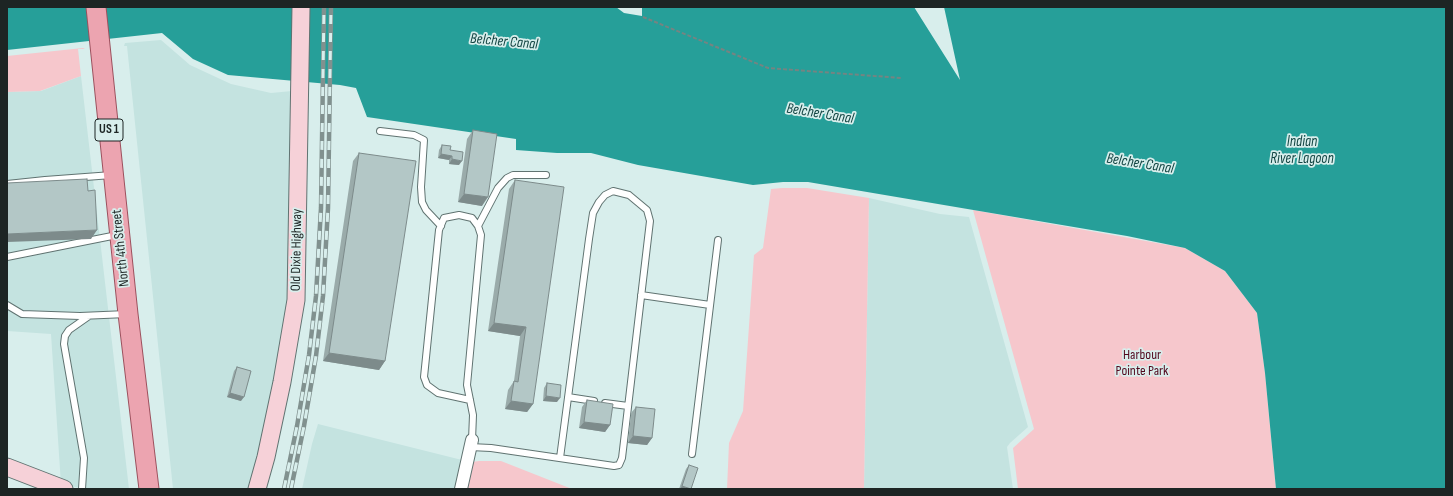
<!DOCTYPE html>
<html>
<head>
<meta charset="utf-8">
<style>
	body { margin:0 }
	#map { position:relative; width:1453px; height:496px; overflow:hidden; background:#d8eeec; font-family:"Sofia Sans Condensed",sans-serif }
	canvas { display:block }
	.frame { position:absolute; inset:0; border:8px solid #1d2524; pointer-events:none }
</style>
</head>
<body>
<div id="map">
<canvas width="1453" height="496"></canvas>
<div class="frame"></div>
</div>
<script>
const context = document.querySelector('canvas').getContext('2d');
context.lineJoin = 'round';
function paint(path, color) { context.fillStyle = color; context.fill(path, 'evenodd'); }
const shape = rows => new Path2D(rows.map(r => 'M' + r).join(''));
function strokePath(path, color, width, dash) { context.strokeStyle = color; context.lineWidth = width; context.lineCap = dash ? 'butt' : 'round'; context.setLineDash(dash || []); context.stroke(path); }
function drawText(font, color, halo, rows, align = 'center') {
  context.font = font + ' "Sofia Sans Condensed",sans-serif'; context.lineWidth = 3.5; context.setLineDash([]); context.textBaseline = 'middle'; context.strokeStyle = halo; context.fillStyle = color; for (const [text, x, y, turn = 0] of rows) {
    context.save(); context.translate(x, y); context.rotate((+turn || 0) * Math.PI / 180); context.textAlign = isNaN(turn) ? turn : align; if (halo) context.strokeText(text, 0, 0); context.fillText(text, 0, 0); context.restore();
  }
}
paint(shape([
	[161,40,190,65,231,84,271,93,292,91,292,280,276,381,250,489,173,489,127,46,124,46,125,43],
	[81,76,111,334,129,489,91,489,68,486,61,484,51,334,7,331,7,92,41,91],
	[869,198,940,214,969,217,1028,427,1010,443,1007,447,1013,489,864,489],
	[318,424,462,460,455,489,302,489,312,444]
]), '#c4e3e0');
paint(shape([
	[83,48,85,49,78,49,81,76,40,91,7,92,7,56],
	[782,188,807,188,869,198,864,489,727,489,729,443,743,411,754,255,763,248,771,189],
	[973,210,1185,248,1225,271,1257,313,1265,373,1276,489,1018,489,1013,448,1034,429],
	[479,461,501,461,572,489,466,489,472,462]
]), '#f6c7cc');
paint(shape([
	[7,7,616,7,624,13,642,16,642,7,914,7,960,80,944,7,1446,7,1446,489,1276,489,1265,373,1257,313,1225,271,1185,248,1127,236,808,182,783,182,753,185,638,165,591,153,557,153,516,150,516,139,367,117,356,88,340,85,228,75,193,59,162,33,7,50]
]), '#269f99');
const lane = shape([
	[380,131,414,135,424,140,421,187,422,202,426,210,441,226],
	[7,184,45,180,112,175],
	[478,226,498,188,507,178,513,175,546,175],
	[7,257,117,235],
	[641,295,710,305],
	[7,305,22,314,80,316,127,314],
	[568,397,594,401],
	[470,400,438,393,427,385,424,377,439,230,444,218,459,215,472,218,478,226,481,235,467,385,473,415,472,440],
	[605,403,628,406],
	[470,447,491,448,614,466,619,465,622,458,650,221,647,210,629,195,613,191,605,195,599,202,593,213,589,239,560,458],
	[692,454,718,240],
	[82,489,84,458,64,344,65,336,69,330,89,316]
]);
const street = shape([
	[461,489,472,440]
]);
const secondary = shape([
	[7,467,64,489],
	[257,489,266,457,282,382,296,300,301,7]
]);
const primary = shape([
	[96,7,128,314,149,489]
]);
strokePath(lane, '#607371', 8);
strokePath(street, '#607371', 14);
strokePath(secondary, '#607371', 19);
strokePath(primary, '#9c505d', 21);
strokePath(shape([
	[643,17,768,68,901,78]
]), '#758482', 2, [4, 2]);
strokePath(lane, '#fff', 6);
strokePath(street, '#fff', 12);
strokePath(secondary, '#f6d1d8', 17);
strokePath(primary, '#eca4b0', 19);
const rail = shape([
	[284,489,297,426,309,355,316,296,321,208,324,7],
	[291,489,304,426,316,356,323,296,328,208,331,7]
]);
strokePath(rail, '#81918f', 4.5);
strokePath(rail, '#d8eeec', 3, [9]);
paint(shape([
	[473,130,482,206,458,202,467,139],
	[442,145,450,150,459,165,449,164,449,160,438,158,439,150],
	[359,153,385,361,379,370,323,361,353,161],
	[515,180,533,404,527,412,505,409,508,390,514,381,520,336,488,331,509,189],
	[237,367,241,401,227,397,234,371],
	[547,383,557,402,543,401,544,388],
	[587,400,610,425,605,432,579,428,582,407],
	[636,407,652,438,647,445,628,443,631,413],
	[689,465,691,489,679,489,686,469]
]), '#9aabaa');
paint(shape([
	[441,154,452,156,449,160,438,158],
	[452,159,462,161,459,165,449,164],
	[464,194,488,197,482,206,458,202],
	[97,230,91,239,7,242,7,234],
	[494,323,526,327,520,336,488,331],
	[329,353,385,361,379,370,323,361],
	[230,393,244,397,241,401,227,397],
	[546,396,560,398,557,402,543,401],
	[511,401,533,404,527,412,505,409],
	[584,422,610,425,605,432,579,428],
	[633,436,652,438,647,445,628,443],
	[682,486,690,489,680,489]
]), '#7d8b8b');
const building = shape([
	[473,130,497,134,488,197,464,194,473,130],
	[442,145,451,146,450,150,463,152,462,161,452,159,452,156,441,154,442,145],
	[359,153,416,161,385,361,329,353,359,153],
	[87,179,88,191,95,190,97,230,7,234,7,183,87,179],
	[515,180,564,187,533,404,511,401,514,381,518,382,526,327,494,323,515,180],
	[237,367,251,371,244,397,230,393,237,367],
	[547,383,561,385,560,398,546,396,547,383],
	[587,400,613,404,610,425,584,422,587,400],
	[636,407,655,409,652,438,633,436,636,407],
	[689,465,698,468,691,489,682,486,689,465]
]);
paint(building, '#b3c7c6');
strokePath(building, '#7d8b8b', 1);
for (const [x, y, w] of [
	[109,130,28]
]) { const box = new Path2D(); box.roundRect(x - w / 2, y - 11, w, 22, 3); context.fillStyle = '#d8eeec'; context.fill(box); strokePath(box, '#1d2524', 1); }
drawText('bold 13px', '#1d2524', null, [
	["US 1",109,130]
]);
drawText('14px', '#1d2524', '#d8eeec', [
	["North 4th Street",121,248,-96],
	["Old Dixie Highway",297,250,-89]
]);
drawText('14px', '#52071d', '#d8eeec', [
	["Harbour",1142,355],
	["Pointe Park",1142,371]
]);
drawText('italic 15px', '#134543', '#d8eeec', [
	["Belcher Canal",504,42,5],
	["Belcher Canal",820,114,9],
	["Indian",1302,142],
	["River Lagoon",1302,159],
	["Belcher Canal",1140,164,9]
]);
</script>
</body>
</html>
